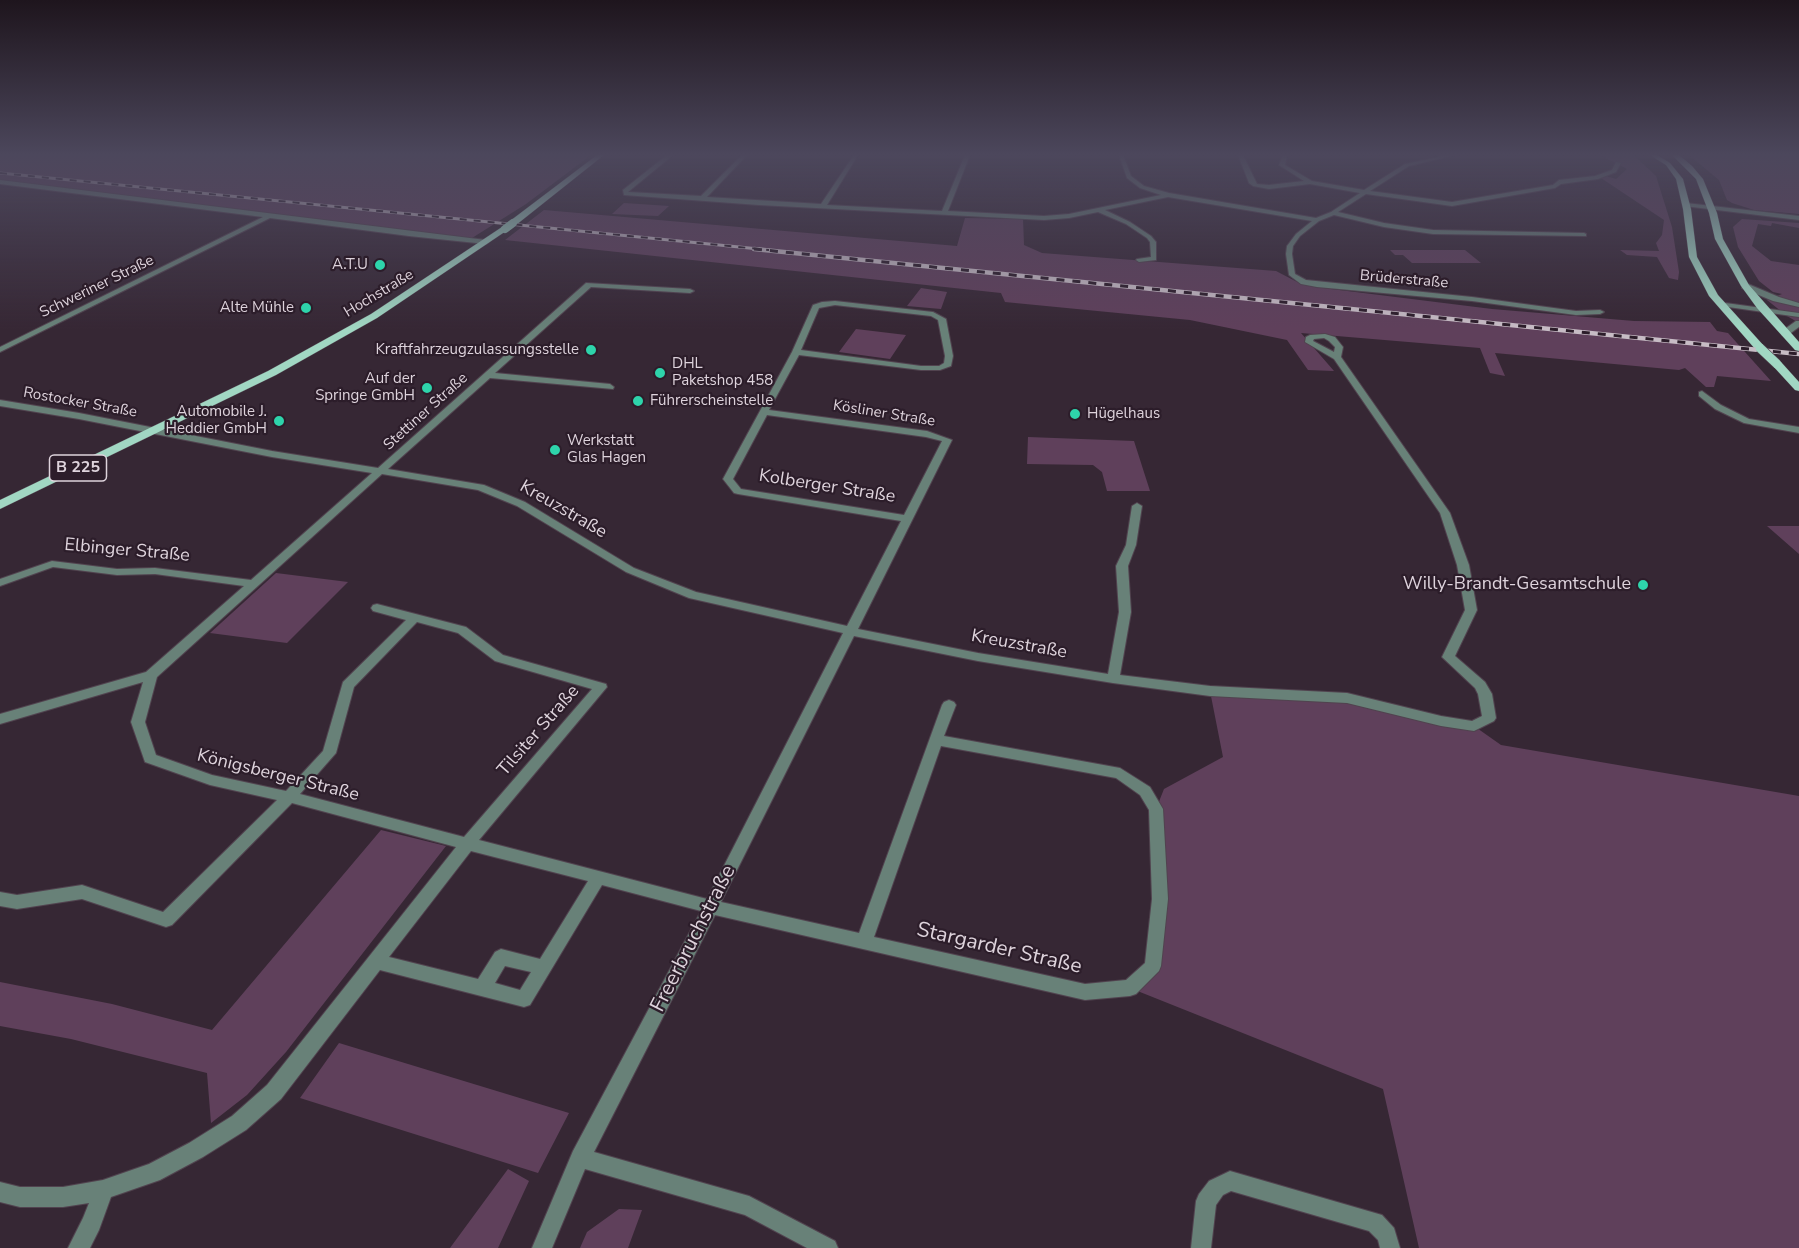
<!DOCTYPE html>
<html>
<head>
<meta charset="utf-8">
<style>
	body { margin:0 }
	canvas { display:block; background:#362734 }
</style>
</head>
<body>
<canvas width="1799" height="1248"></canvas>
<script>
const context = document.querySelector('canvas').getContext('2d');
context.lineJoin = 'round';
function paint(path, color) { context.fillStyle = color; context.fill(path, 'evenodd'); }
const shape = rows => new Path2D(rows.map(r => 'M' + r).join(''));
function strokePath(path, color, width, dash) { context.strokeStyle = color; context.lineWidth = width; context.lineCap = dash ? 'butt' : 'round'; context.setLineDash(dash || []); context.stroke(path); }
function drawText(font, color, halo, rows, align = 'center') {
  context.font = font + ' "Nunito Sans",sans-serif'; context.lineWidth = 4.5; context.setLineDash([]); context.textBaseline = 'middle'; context.strokeStyle = halo; context.fillStyle = color; for (const [text, x, y, turn = 0] of rows) {
    context.save(); context.translate(x, y); context.rotate((+turn || 0) * Math.PI / 180); context.textAlign = isNaN(turn) ? turn : align; if (halo) context.strokeText(text, 0, 0); context.fillText(text, 0, 0); context.restore();
  }
}
paint(shape([
	[0,155,591,155,526,204,472,238,462,238,0,180],
	[1600,155,1634,155,1656,176,1672,227,1679,272,1678,280,1669,278,1657,257,1627,255,1620,250,1659,251,1656,243,1662,235,1664,220,1601,178,1606,176,1616,179,1627,169],
	[1689,155,1799,155,1799,214,1754,210,1732,203,1727,200,1719,180],
	[624,203,669,206,658,216,612,214],
	[544,210,957,246,965,218,1023,219,1024,245,1042,253,1276,271,1301,284,1315,287,1492,309,1634,321,1710,322,1717,331,1728,333,1771,381,1717,376,1714,387,1706,387,1685,368,1679,370,1495,353,1505,376,1490,373,1480,348,1301,333,1334,371,1308,370,1287,340,1190,320,1005,302,1001,293,505,240],
	[1742,219,1799,223,1799,228,1772,223,1771,226,1758,224,1752,246,1771,261,1799,265,1799,323,1787,316,1767,300,1782,294,1773,292,1759,281,1738,247,1733,227],
	[1390,250,1465,250,1481,263,1412,263,1403,255,1395,255],
	[921,288,947,292,941,309,907,306],
	[856,329,906,335,890,359,839,352],
	[1028,437,1134,441,1150,491,1107,491,1102,472,1093,465,1027,464],
	[1767,526,1799,526,1799,554],
	[276,573,348,582,287,643,210,633],
	[1210,691,1347,698,1474,726,1501,745,1799,796,1799,1248,1419,1248,1383,1089,1130,988,1153,966,1156,809,1164,789,1223,757],
	[381,830,446,846,286,1052,247,1095,211,1123,207,1073,71,1039,0,1026,0,982,112,1004,212,1030],
	[339,1043,569,1113,538,1173,300,1098],
	[508,1169,529,1181,498,1248,450,1248],
	[619,1209,642,1210,628,1248,580,1248,587,1232]
]), '#5f405b');
const minor = shape([
	[667,155,673,155,628,192,701,196,742,155,747,155,707,197,821,204,854,155,858,155,827,205,942,211,965,155,970,155,948,211,1044,216,1069,214,1161,195,1140,188,1127,178,1119,155,1123,155,1131,176,1144,186,1169,193,1316,218,1331,212,1360,193,1310,184,1269,189,1253,186,1249,183,1238,155,1243,155,1257,184,1269,185,1304,181,1279,165,1283,155,1287,155,1285,165,1312,181,1364,190,1405,164,1447,155,1455,155,1409,166,1370,191,1452,202,1553,185,1559,180,1595,176,1612,170,1616,162,1621,163,1616,172,1598,179,1561,184,1555,188,1452,206,1366,194,1338,212,1384,223,1433,230,1584,233,1586,234,1586,236,1433,234,1384,227,1334,215,1319,221,1300,236,1293,246,1292,254,1295,274,1306,280,1472,297,1576,311,1600,310,1604,312,1600,314,1576,315,1472,301,1317,287,1301,284,1289,275,1286,254,1287,246,1296,234,1312,221,1168,197,1105,210,1130,222,1151,236,1156,242,1156,260,1139,262,1136,260,1137,259,1151,257,1150,242,1147,238,1126,224,1098,212,1069,218,1044,220,759,205,624,195,623,190,667,155],
	[0,180,486,240,489,242,486,244,409,236,270,218,0,352,0,347,263,217,0,184,0,180],
	[1686,203,1799,216,1799,220,1684,206,1686,203],
	[586,283,690,289,694,291,690,293,591,287,495,373,610,384,614,387,613,389,490,378,388,469,484,485,525,502,634,568,696,592,847,626,901,521,738,494,734,493,723,479,792,352,813,305,822,302,835,301,933,312,946,319,953,356,951,366,940,370,921,370,799,355,769,410,927,431,952,440,858,629,978,653,1108,674,1119,612,1116,566,1126,545,1132,506,1137,503,1142,506,1136,545,1128,566,1131,612,1120,675,1210,686,1347,693,1441,716,1472,721,1482,716,1478,694,1475,688,1442,657,1465,610,1457,565,1440,513,1334,359,1305,342,1306,337,1310,335,1325,334,1335,337,1343,347,1341,357,1450,513,1469,565,1477,610,1455,656,1485,682,1492,694,1496,718,1494,721,1474,731,1441,726,1347,703,1210,696,1113,683,978,661,854,636,721,902,859,933,942,705,944,702,949,700,954,702,956,705,944,736,1120,768,1150,787,1163,809,1168,899,1161,966,1159,971,1136,994,1130,996,1085,1000,715,915,594,1152,749,1196,835,1241,838,1248,807,1248,745,1215,585,1169,552,1248,532,1248,573,1151,701,911,602,885,530,1005,524,1007,380,970,281,1099,246,1130,203,1157,160,1180,111,1197,99,1230,90,1248,68,1248,83,1218,89,1203,63,1207,20,1207,0,1202,0,1182,20,1187,63,1187,103,1180,149,1164,189,1143,232,1116,267,1085,456,847,292,803,172,925,166,927,82,899,17,909,0,906,0,892,17,895,82,885,163,912,277,800,210,785,145,762,131,722,143,682,0,724,0,714,146,672,244,586,155,574,117,575,53,567,0,586,0,579,52,561,117,569,155,568,251,580,372,473,272,457,79,419,0,406,0,400,79,413,272,451,378,468,586,283],
	[835,305,931,316,938,320,945,356,944,363,939,366,921,366,801,350,819,308,835,305],
	[1324,338,1329,341,1335,347,1334,352,1313,341,1314,339,1324,338],
	[767,415,926,437,942,441,904,515,741,489,733,479,767,415],
	[382,474,478,490,517,506,626,572,689,598,843,633,707,899,479,840,607,687,606,684,503,655,466,627,462,626,377,604,373,605,371,608,373,611,406,620,343,682,323,751,286,791,212,775,156,755,145,722,157,677,382,474],
	[417,622,458,633,495,661,592,689,464,837,300,794,336,753,354,687,417,622],
	[941,746,1116,778,1140,795,1149,810,1152,899,1145,963,1126,980,1085,984,874,937,941,746],
	[471,851,588,881,540,959,501,949,495,952,478,979,389,957,471,851],
	[505,966,531,972,520,990,495,983,505,966],
	[1702,391,1721,405,1749,419,1799,427,1799,433,1744,423,1715,409,1699,396,1699,392,1702,391],
	[1230,1171,1382,1215,1394,1228,1400,1248,1380,1248,1378,1240,1369,1231,1231,1191,1223,1195,1216,1205,1211,1248,1191,1248,1196,1201,1199,1194,1209,1181,1230,1171]
]);
const tertiary = shape([
	[1742,284,1748,284,1779,297,1799,303,1799,307,1773,301,1742,288,1742,284],
	[1718,302,1799,313,1799,317,1721,306,1717,304,1718,302],
	[1796,321,1799,321,1799,327,1788,335,1782,335,1782,331,1796,321]
]);
const primary = shape([
	[597,155,604,155,516,225,510,225,510,221,597,155],
	[1650,155,1657,155,1670,163,1683,179,1691,209,1697,257,1718,295,1764,346,1764,350,1756,350,1709,296,1689,257,1683,209,1676,179,1666,165,1650,155],
	[1672,155,1679,155,1692,166,1703,179,1717,213,1723,239,1749,285,1799,342,1799,351,1795,350,1757,308,1741,286,1715,239,1709,213,1696,179,1672,155],
	[502,227,509,229,377,318,276,375,0,509,0,500,268,371,371,314,502,227],
	[1777,361,1781,362,1799,382,1799,391,1795,390,1773,366,1772,364,1777,361]
]);
strokePath(minor, '#51434f', 2);
strokePath(tertiary, '#51434f', 2);
strokePath(primary, '#51434f', 1);
paint(minor, '#688178');
paint(tertiary, '#688178');
paint(primary, '#a1d7c3');
const railFar1 = shape([
	[0,173,769,250]
]);
const rail = shape([
	[754,249,1799,354]
]);
strokePath(railFar1, '#c7bcc5', 3);
strokePath(rail, '#c7bcc5', 4.5);
strokePath(railFar1, '#2c1d2a', 2, [7]);
strokePath(rail, '#2c1d2a', 3, [8]);
const primaryBridgeFar1 = shape([
	[505,229,513,223]
]);
const primaryBridge = shape([
	[1760,348,1777,364]
]);
strokePath(primaryBridgeFar1, '#51434f', 8, []);
strokePath(primaryBridge, '#51434f', 10, []);
strokePath(primaryBridgeFar1, '#a1d7c3', 8);
strokePath(primaryBridge, '#a1d7c3', 9);
const sky = context.createLinearGradient(0, 0, 0, 329);
sky.addColorStop(0, '#1e151d');
sky.addColorStop(0.47, '#4c475c');
sky.addColorStop(1, '#4c475c00');
context.fillStyle = sky;
context.fillRect(0, 0, 1799, 329);
for (const [x, y, r, color] of [
	[380,265,6,"#2ed4ab"],
	[306,308,6,"#2ed4ab"],
	[591,350,6,"#2ed4ab"],
	[660,373,6,"#2ed4ab"],
	[427,388,6,"#2ed4ab"],
	[638,401,6,"#2ed4ab"],
	[1075,414,6,"#2ed4ab"],
	[279,421,6,"#2ed4ab"],
	[555,450,6,"#2ed4ab"],
	[1643,585,6,"#2ed4ab"]
]) { const dot = new Path2D(); dot.arc(x, y, r, 0, 2 * Math.PI); context.fillStyle = color; context.fill(dot); strokePath(dot, '#2c1d2a', 2); }
drawText('15px', '#ded3dc', '#2c1d2a', [
	["A.T.U",368,265],
	["Alte Mühle",294,308],
	["Kraftfahrzeugzulassungsstelle",579,350],
	["DHL",672,364,"left"],
	["Paketshop 458",672,381,"left"],
	["Auf der",415,379],
	["Springe GmbH",415,396],
	["Führerscheinstelle",650,401,"left"],
	["Automobile J.",267,412],
	["Heddier GmbH",267,429],
	["Hügelhaus",1087,414,"left"],
	["Werkstatt",567,441,"left"],
	["Glas Hagen",567,458,"left"]
], 'right');
drawText('15px', '#ded3dc', '#2c1d2a', [
	["Brüderstraße",1404,280,5],
	["Schweriner Straße",97,287,-26],
	["Hochstraße",379,294,-31],
	["Rostocker Straße",80,403,10],
	["Stettiner Straße",426,412,-42],
	["Kösliner Straße",884,414,9]
]);
for (const [x, y, w] of [
	[78,468,57]
]) { const box = new Path2D(); box.roundRect(x - w / 2, y - 13, w, 26, 4.5); context.fillStyle = '#2c1d2a'; context.fill(box); strokePath(box, '#ded3dc', 1.5); }
drawText('bold 16px', '#ded3dc', null, [
	["B 225",78,468]
]);
drawText('18px', '#ded3dc', '#2c1d2a', [
	["Kolberger Straße",827,487,9],
	["Kreuzstraße",563,510,30],
	["Elbinger Straße",127,551,5],
	["Kreuzstraße",1019,645,10],
	["Tilsiter Straße",539,731,-49],
	["Königsberger Straße",278,776,14]
]);
drawText('18px', '#ded3dc', '#2c1d2a', [
	["Willy-Brandt-Gesamtschule",1631,585]
], 'right');
drawText('21px', '#ded3dc', '#2c1d2a', [
	["Freerbruchstraße",694,939,-63],
	["Stargarder Straße",999,949,13]
]);
</script>
</body>
</html>
